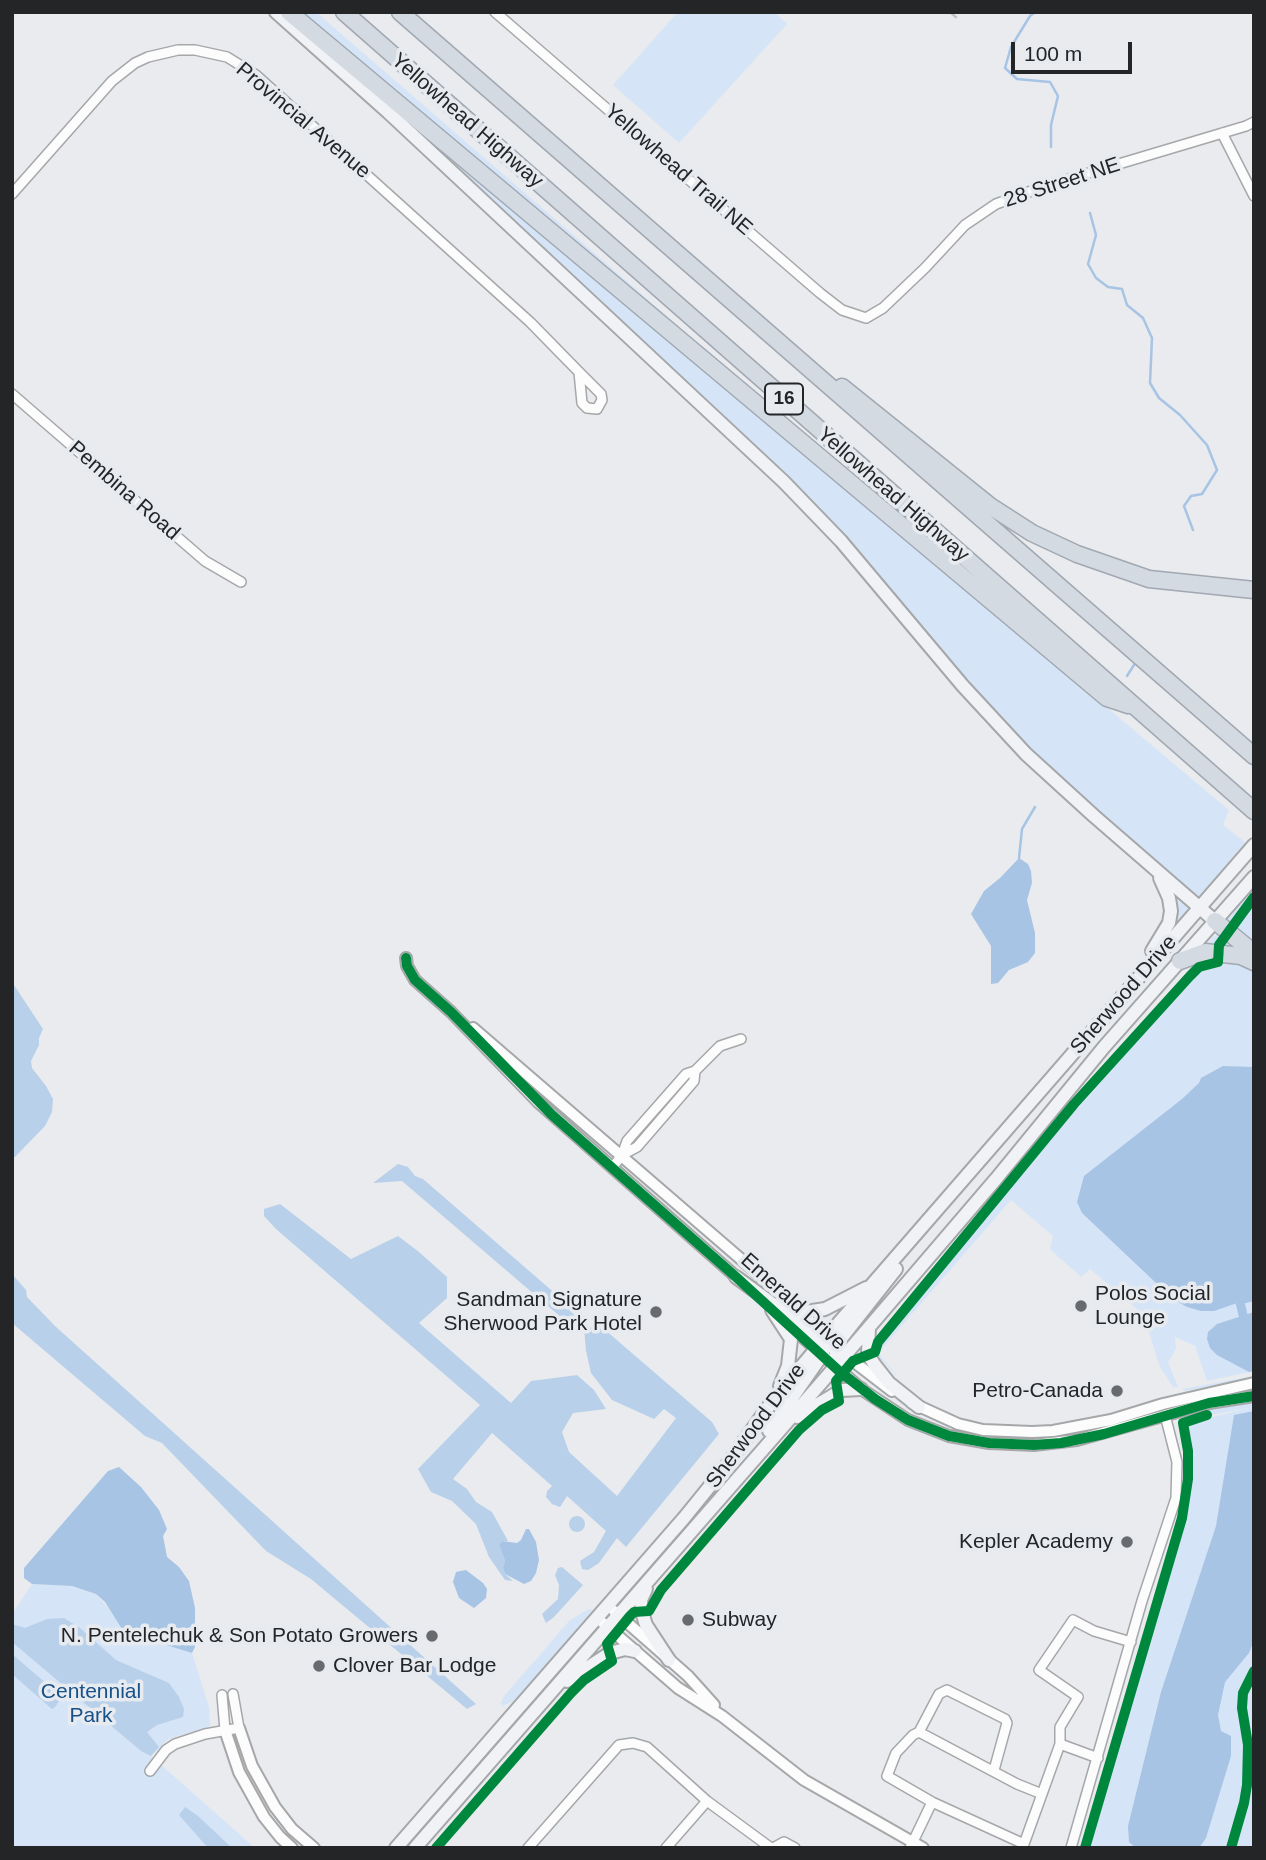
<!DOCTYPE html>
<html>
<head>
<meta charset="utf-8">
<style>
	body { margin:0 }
	#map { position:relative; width:1266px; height:1860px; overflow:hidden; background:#e9ebee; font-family:Arial,sans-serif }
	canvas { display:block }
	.frame { position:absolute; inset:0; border:14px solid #232527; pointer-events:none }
	.scale { position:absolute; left:1011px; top:42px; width:121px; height:32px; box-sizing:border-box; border:4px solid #232527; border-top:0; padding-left:9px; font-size:21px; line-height:24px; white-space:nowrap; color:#232527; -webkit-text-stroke:5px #e7ebf0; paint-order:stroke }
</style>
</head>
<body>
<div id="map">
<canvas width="1266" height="1860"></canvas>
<div class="frame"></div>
<div class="scale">100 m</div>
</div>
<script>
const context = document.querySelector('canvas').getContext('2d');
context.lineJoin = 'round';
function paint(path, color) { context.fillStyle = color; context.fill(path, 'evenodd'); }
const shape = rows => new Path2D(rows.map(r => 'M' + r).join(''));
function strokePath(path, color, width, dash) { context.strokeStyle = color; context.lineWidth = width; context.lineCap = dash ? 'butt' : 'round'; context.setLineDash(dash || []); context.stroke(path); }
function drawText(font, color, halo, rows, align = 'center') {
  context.font = font + ' Arial,sans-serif'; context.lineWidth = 7; context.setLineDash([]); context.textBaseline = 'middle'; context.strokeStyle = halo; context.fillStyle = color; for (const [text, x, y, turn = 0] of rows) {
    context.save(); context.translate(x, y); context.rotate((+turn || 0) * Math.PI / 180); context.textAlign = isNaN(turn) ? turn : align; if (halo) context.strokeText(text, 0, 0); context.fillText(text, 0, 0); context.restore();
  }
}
paint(shape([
	[294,12,316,12,773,408],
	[678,12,774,12,787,24,679,143,613,85],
	[390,106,1229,810,1223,825,1246,843,1203,895,1199,896,1189,892,1037,758,934,644,845,538,763,454],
	[1254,888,1254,948,1229,924,1228,919],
	[1176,898,1190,910,1165,938,1174,899],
	[1217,934,1221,935,1244,954,1205,945],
	[1222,959,1254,968,1254,1371,1207,1381,1195,1346,1175,1337,1176,1349,1168,1362,1178,1387,1173,1387,1160,1367,1148,1329,1134,1316,1138,1310,1090,1269,1081,1277,1050,1249,1053,1236,1011,1200,878,1353,902,1381,876,1354,889,1331,946,1264,975,1225,1072,1109,1124,1054,1184,984,1201,969,1221,965],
	[1254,1376,1254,1378,1185,1391,1182,1389],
	[1254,1402,1254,1668,1244,1684,1240,1701,1247,1768,1242,1801,1230,1848,1086,1848,1185,1510,1189,1462,1184,1424,1249,1408,1183,1420,1193,1413],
	[32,1584,72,1586,96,1594,130,1634,192,1653,209,1707,210,1726,169,1739,151,1756,255,1848,12,1848,12,1614],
	[589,1609,593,1610,592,1617,514,1701,502,1706,501,1703,504,1696,570,1620],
	[611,1660,573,1688,434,1848,430,1848,568,1690,577,1680],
	[1254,1675,1254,1848,1234,1848,1249,1789,1251,1757,1244,1702,1247,1686]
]), '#d5e5f7');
paint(shape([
	[12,982,43,1029,39,1038,39,1045,31,1061,32,1068,46,1086,53,1099,52,1112,45,1126,12,1160],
	[398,1164,408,1167,415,1176,423,1179,565,1302,576,1318,563,1319,402,1181,373,1183],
	[280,1204,351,1259,398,1236,419,1252,447,1277,447,1298,419,1323,511,1403,531,1381,577,1375,594,1390,606,1409,573,1413,562,1432,569,1452,617,1496,676,1418,664,1409,654,1419,612,1400,591,1373,586,1351,584,1327,604,1329,712,1422,719,1434,626,1547,617,1538,599,1563,588,1570,582,1569,580,1561,594,1552,606,1531,567,1496,560,1507,552,1504,546,1497,547,1491,552,1486,492,1433,453,1479,467,1489,476,1502,492,1512,508,1541,502,1541,499,1545,505,1561,503,1567,505,1574,513,1581,505,1580,489,1557,476,1524,452,1501,431,1492,418,1469,480,1405,276,1229,264,1216,264,1209],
	[12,1274,26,1290,27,1297,55,1326,476,1704,467,1709,311,1579,266,1551,162,1443,145,1436,12,1323],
	'569 1524a8 8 0 1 1 16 0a8 8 0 1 1-16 0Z',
	[562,1567,583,1585,554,1617,546,1623,542,1614,558,1599,559,1585,555,1575,558,1568],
	[64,1618,80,1628,116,1660,169,1683,179,1697,184,1709,183,1717,157,1725,147,1732,159,1747,151,1756,141,1751,12,1642,12,1624,25,1628,47,1619],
	[12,1654,62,1697,55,1707,52,1709,12,1674],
	[185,1807,198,1816,232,1848,208,1848,179,1815]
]), '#b9d0ea');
paint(shape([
	[1019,858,1028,864,1031,871,1032,883,1027,900,1035,933,1035,953,1028,962,1009,970,998,983,991,984,991,946,971,914,984,891,1000,878],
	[1223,1066,1254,1067,1254,1301,1246,1303,1237,1303,1214,1311,1201,1311,1187,1307,1173,1299,1082,1213,1077,1202,1084,1176,1182,1099,1199,1083,1201,1078],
	[1254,1312,1254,1371,1249,1372,1217,1355,1210,1348,1207,1339,1208,1332,1217,1324],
	[1254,1411,1254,1640,1249,1653,1225,1682,1218,1715,1221,1731,1231,1736,1231,1756,1206,1838,1199,1848,1136,1848,1129,1842,1128,1826,1161,1692,1216,1526,1234,1415],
	[119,1467,141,1487,159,1510,167,1529,163,1536,167,1557,179,1567,189,1581,195,1608,195,1647,192,1653,130,1634,122,1629,105,1602,96,1594,72,1586,32,1584,24,1578,24,1568,108,1471],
	[526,1529,529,1529,536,1542,539,1560,536,1573,531,1581,524,1584,505,1574,503,1567,505,1561,499,1545,502,1541,517,1543,521,1540],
	[466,1570,483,1583,487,1589,486,1598,474,1608,459,1598,453,1582,456,1572]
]), '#a7c4e5');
strokePath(shape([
	[1035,12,1030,16,1011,47,1005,68,1017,79,1050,82,1058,96,1051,125,1051,147],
	[1090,213,1096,235,1088,264,1096,278,1108,287,1122,289,1127,305,1143,318,1152,338,1150,383,1159,398,1180,415,1207,445,1217,470,1202,494,1191,496,1184,506,1193,530],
	[1127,676,1134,665],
	[1019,858,1022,829,1035,807]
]), '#a7c4e5', 2.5);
strokePath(shape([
	[1240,1302,1243,1315]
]), '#a7c4e5', 9);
const minor = shape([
	[495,12,820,293,842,310,866,318,883,308,925,268,965,225,996,204,1045,186,1246,126,1254,122],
	[1222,133,1254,196],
	[12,194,112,81,135,63,148,57,178,50,195,50,227,57,256,75,530,322,579,372],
	[579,372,601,394,602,400,597,409,587,408,582,403,579,372],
	[12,394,205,561,241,582],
	[622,1155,627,1141,686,1074,695,1071,720,1046,741,1039],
	[612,1168,622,1155,637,1147,694,1081,695,1071],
	[222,1695,225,1730],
	[919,1732,939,1694,947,1690,1005,1719,1007,1723,994,1770],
	[1060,1744,1060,1727,1078,1697,1039,1670,1073,1620,1094,1631,1131,1642],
	[150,1771,166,1750,175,1744,205,1734,239,1728,233,1694],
	[1042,1794,1060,1744,1098,1758],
	[528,1848,619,1745,633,1743,647,1747,707,1801,771,1848],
	[666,1848,707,1801],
	[773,1848,784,1842,795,1848],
	[910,1848,932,1802,887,1776,896,1753,913,1735,919,1732,1017,1784,1042,1794,1024,1844,932,1802],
	[1071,1848,1142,1601,1176,1498,1177,1462,1165,1415]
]);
const tertiary = shape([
	[406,958,407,966,415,980,451,1012,538,1102,742,1282],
	[473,1028,757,1273,853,1361,892,1391],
	[780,1317,861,1389,908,1420,949,1436,989,1443,1034,1445,1077,1440,1209,1403,1254,1396],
	[912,1403,958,1424,983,1430,1032,1432,1053,1431,1111,1420,1163,1404,1254,1383],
	[614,1611,688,1676,714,1705],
	[603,1623,678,1688,722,1716,804,1780,923,1848],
	[239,1728,252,1766,275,1807,292,1829,314,1848],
	[225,1730,239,1772,264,1817,280,1837,292,1848]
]);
const secondary = shape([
	[276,12,388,112,784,482,841,541,963,686,1026,754,1094,816,1215,921],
	[1152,951,1169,923,1171,911,1169,898,1160,878],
	[736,1277,830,1346],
	[772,1310,791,1339,788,1366,780,1386],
	[798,1310,806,1312,825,1309,866,1288],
	[869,1327,868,1354,874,1364,889,1383,919,1407],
	[835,1367,836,1345,896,1269],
	[797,1417,842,1390,861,1389],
	[769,1431,822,1355,827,1341],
	[646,1589,641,1600,642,1612,646,1625,669,1660],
	[567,1681,610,1653,625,1649,635,1651],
	[396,1848,684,1518,727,1465,774,1399,816,1349,1254,845],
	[415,1848,835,1367,996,1179,1104,1047,1254,877]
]);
const motorway = shape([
	[289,12,1107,698,1128,705],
	[344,12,1254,811],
	[400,12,1254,756],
	[842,387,990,506,1032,533,1077,554,1149,579,1254,590],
	[1215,921,1254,953],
	[1180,961,1205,952,1241,956,1254,962]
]);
strokePath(minor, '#a5a7a9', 12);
strokePath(tertiary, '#a5a7a9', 14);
strokePath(secondary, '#a5a7a9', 16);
strokePath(motorway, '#a1a8b2', 19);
strokePath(minor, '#fcfcfc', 9);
strokePath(tertiary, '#fcfcfc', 10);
strokePath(secondary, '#f0f2f5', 12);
strokePath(motorway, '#d4dae1', 16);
strokePath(shape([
	[950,12,958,19]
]), '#c1c1c2', 2.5, [9, 9]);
strokePath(shape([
	[406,958,407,966,415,980,451,1012,551,1114,736,1277,839,1371,875,1399,908,1420,949,1436,989,1443,1034,1445,1061,1443,1104,1434,1209,1403,1254,1396],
	[436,1848,571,1693,584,1680,612,1661,607,1644,630,1616,634,1612,649,1611,661,1590,799,1430,822,1410,839,1401,836,1381,853,1361,875,1352,878,1342,1074,1104,1190,976,1199,967,1218,962,1219,945,1254,897],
	[1085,1848,1182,1518,1188,1479,1188,1451,1183,1423,1207,1415],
	[1231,1848,1244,1803,1247,1785,1248,1745,1242,1708,1243,1693,1254,1671]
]), '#00873e', 10);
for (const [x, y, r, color] of [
	[1081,1306,7,"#686a6d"],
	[656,1312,7,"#686a6d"],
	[1117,1391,7,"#686a6d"],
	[1127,1542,7,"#686a6d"],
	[688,1620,7,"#686a6d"],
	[432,1636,7,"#686a6d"],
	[319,1666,7,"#686a6d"]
]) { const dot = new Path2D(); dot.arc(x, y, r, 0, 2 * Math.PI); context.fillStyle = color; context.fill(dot); strokePath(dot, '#e7ebf0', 2.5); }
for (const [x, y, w] of [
	[784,399,38]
]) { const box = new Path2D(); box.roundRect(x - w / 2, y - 15.5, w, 31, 5); context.fillStyle = '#e7ebf0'; context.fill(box); strokePath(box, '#232527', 2); }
drawText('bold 19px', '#232527', null, [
	["16",784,399]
]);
drawText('21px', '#232527', '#e7ebf0', [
	["Provincial Avenue",303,121,40],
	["Yellowhead Highway",467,121,41],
	["Yellowhead Trail NE",678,170,41],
	["28 Street NE",1062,183,-18],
	["Pembina Road",124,491,41],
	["Yellowhead Highway",893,495,41],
	["Sherwood Drive",1124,995,-49],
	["Emerald Drive",793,1302,42],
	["Sherwood Drive",756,1426,-53]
]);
drawText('21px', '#232527', '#e7ebf0', [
	["Polos Social",1095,1294,"left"],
	["Lounge",1095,1318,"left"],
	["Sandman Signature",642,1300],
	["Sherwood Park Hotel",642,1324],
	["Petro-Canada",1103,1391],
	["Kepler Academy",1113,1542],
	["Subway",702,1620,"left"],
	["N. Pentelechuk & Son Potato Growers",418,1636],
	["Clover Bar Lodge",333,1666,"left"]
], 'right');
drawText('21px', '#175188', '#e7ebf0', [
	["Centennial",91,1692],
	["Park",91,1716]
]);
</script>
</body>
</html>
